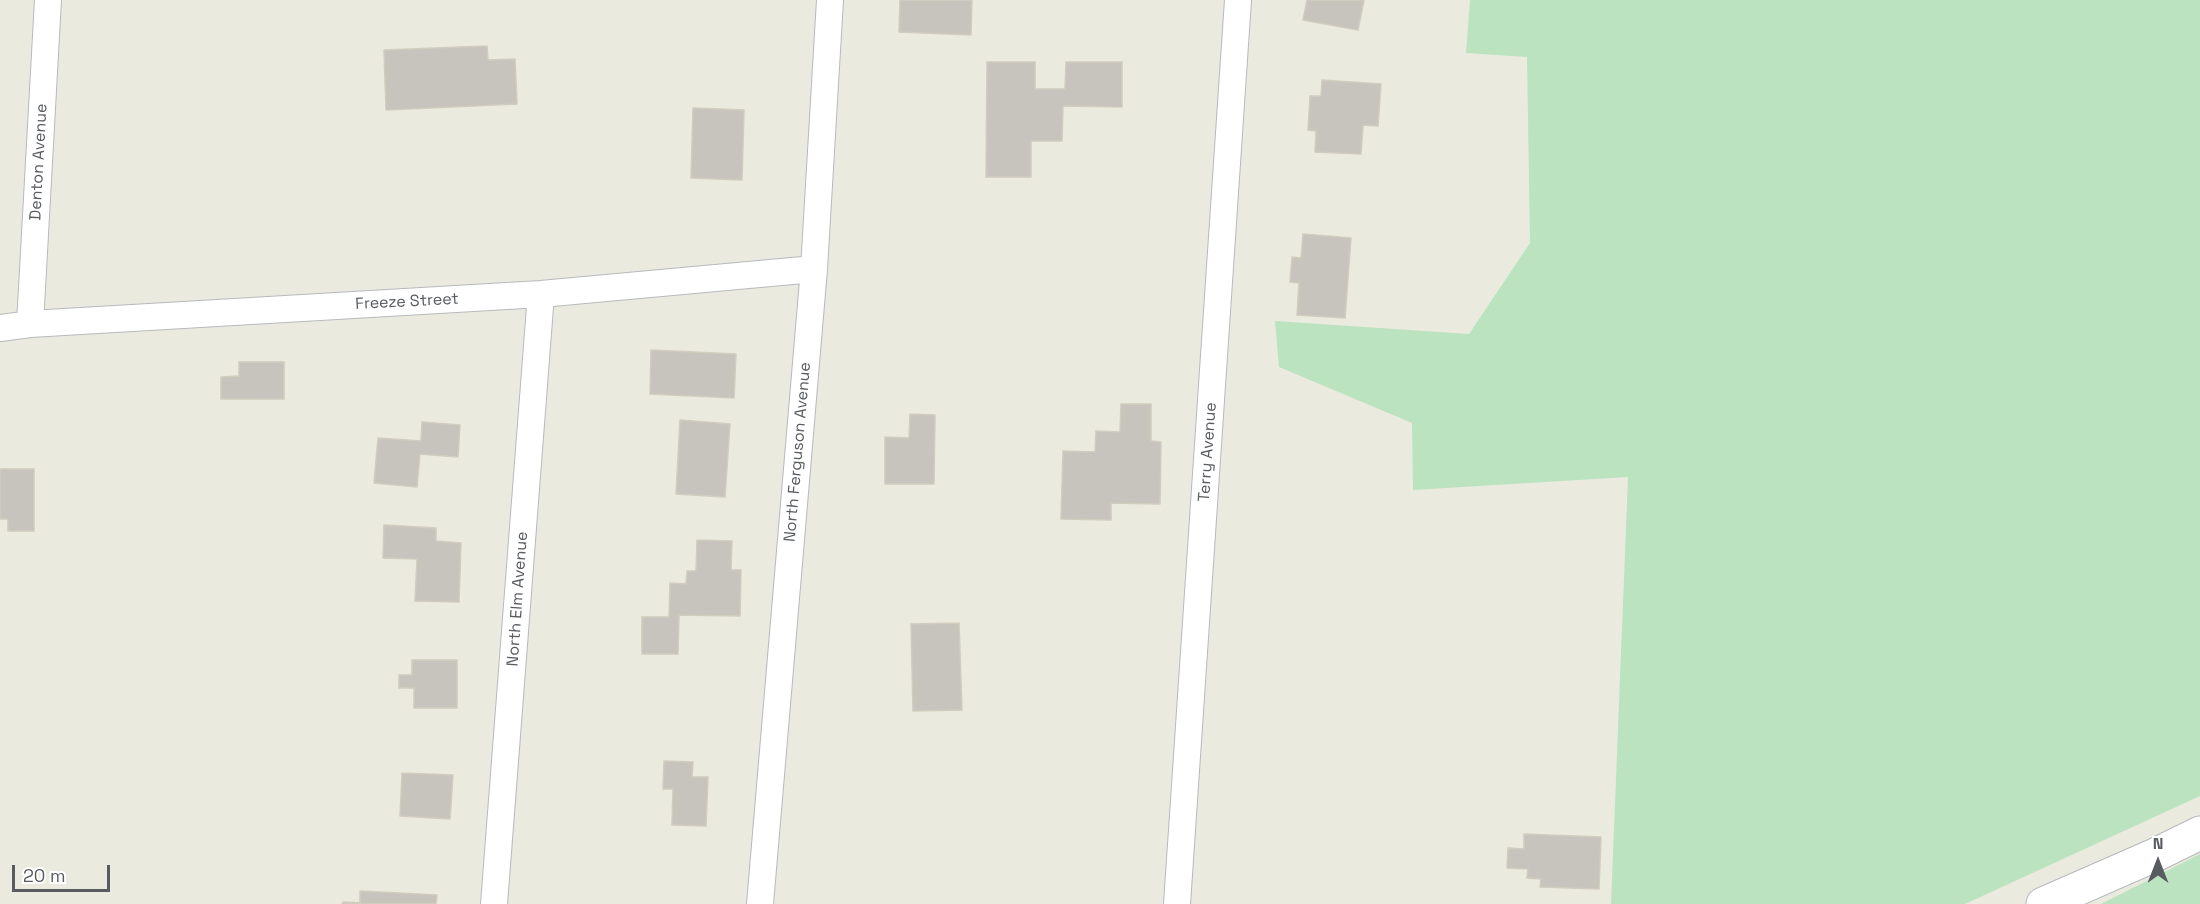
<!DOCTYPE html>
<html>
<head>
<meta charset="utf-8">
<style>
	body { margin:0 }
	#map { position:relative; width:2200px; height:904px; overflow:hidden; background:#ebeadf; font-family:"Space Grotesk",sans-serif }
	canvas { display:block }
	.north { position:absolute; left:2128px; top:832px; width:60px; height:60px; -webkit-text-stroke:4px #fff; paint-order:stroke; rotate:0deg; font-size:16px; font-weight:700; line-height:24px; text-align:center; color:#585b60 }
	.north::after { content:''; display:block; margin:auto; width:21px; height:27px; background:#585b60; clip-path:polygon(50% 0,100% 100%,50% 72%,0 100%) }
	.scale { position:absolute; left:12px; top:865px; width:98px; height:27px; box-sizing:border-box; border:3px solid #585b60; border-top:0; padding-left:8px; font-size:18px; line-height:21px; white-space:nowrap; color:#585b60; -webkit-text-stroke:4px #fff; paint-order:stroke }
</style>
</head>
<body>
<div id="map">
<canvas width="2200" height="904"></canvas>
<div class="north">N</div>
<div class="scale">20 m</div>
</div>
<script>
const context = document.querySelector('canvas').getContext('2d');
context.lineJoin = 'round';
function paint(path, color) { context.fillStyle = color; context.fill(path, 'evenodd'); }
const shape = rows => new Path2D(rows.map(r => 'M' + r).join(''));
function strokePath(path, color, width, dash) { context.strokeStyle = color; context.lineWidth = width; context.lineCap = dash ? 'butt' : 'round'; context.setLineDash(dash || []); context.stroke(path); }
function drawText(font, color, halo, rows, align = 'center') {
  context.font = font + ' "Space Grotesk",sans-serif'; context.lineWidth = 4.5; context.setLineDash([]); context.textBaseline = 'middle'; context.strokeStyle = halo; context.fillStyle = color; for (const [text, x, y, turn = 0] of rows) {
    context.save(); context.translate(x, y); context.rotate((+turn || 0) * Math.PI / 180); context.textAlign = isNaN(turn) ? turn : align; if (halo) context.strokeText(text, 0, 0); context.fillText(text, 0, 0); context.restore();
  }
}
paint(shape([
	[1470,0,2200,0,2200,796,1965,904,1611,904,1628,477,1413,490,1412,423,1279,367,1275,321,1469,334,1530,243,1527,57,1466,53],
	[2200,854,2200,904,2101,904]
]), '#bbe3bf');
const building = shape([
	[900,0,972,0,971,35,899,32,900,0],
	[1307,0,1364,0,1358,30,1303,20,1307,0],
	[487,46,488,60,515,59,517,104,386,110,384,50,487,46],
	[987,62,1035,62,1035,89,1065,89,1066,62,1122,62,1122,107,1063,106,1062,141,1031,141,1031,177,986,177,987,62],
	[1322,80,1381,84,1378,126,1363,125,1361,154,1315,152,1316,131,1308,130,1310,96,1321,96,1322,80],
	[693,108,744,110,742,180,691,178,693,108],
	[1303,234,1351,238,1345,318,1297,315,1299,283,1290,282,1292,257,1301,258,1303,234],
	[651,350,736,354,734,398,650,394,651,350],
	[239,362,284,362,284,399,221,399,221,377,239,376,239,362],
	[1121,404,1151,404,1151,441,1161,442,1160,504,1111,503,1111,520,1061,519,1063,451,1095,452,1096,431,1120,432,1121,404],
	[910,414,935,415,934,484,885,484,885,437,909,438,910,414],
	[680,420,730,424,725,497,676,494,680,420],
	[422,422,460,425,458,457,420,454,417,487,374,483,378,438,421,441,422,422],
	[0,469,34,469,34,531,8,531,8,519,0,519,0,469],
	[384,525,436,528,436,541,461,543,459,602,415,601,417,559,383,558,384,525],
	[697,540,732,541,731,570,741,570,740,616,679,615,678,654,642,654,642,617,669,617,670,583,686,584,687,571,696,571,697,540],
	[959,623,962,710,913,711,911,624,959,623],
	[412,660,457,660,457,708,414,708,414,688,399,688,399,675,412,675,412,660],
	[664,761,693,762,692,777,708,777,706,826,672,825,673,789,663,789,664,761],
	[402,773,453,775,450,819,400,816,402,773],
	[1524,834,1601,837,1599,889,1540,887,1541,879,1527,878,1528,869,1507,868,1508,848,1524,849,1524,834],
	[360,891,437,895,436,904,342,904,343,902,360,903,360,891]
]);
paint(building, '#c6c4bd');
strokePath(building, '#d0ccbe', 1.5);
const street = shape([
	[30,324,48,0],
	[0,328,30,324,541,294,814,269],
	[494,904,541,294],
	[760,904,814,269,830,0],
	[1177,904,1238,0]
]);
const secondary = shape([
	[2043,904,2155,855,2200,833]
]);
strokePath(street, '#b7b9be', 28);
strokePath(secondary, '#b5b8be', 35);
strokePath(street, '#fff', 26);
strokePath(secondary, '#fff', 33);
drawText('16px', '#585b60', '#fff', [
	["Denton Avenue",39,162,-87],
	["Freeze Street",407,302,-3],
	["North Ferguson Avenue",798,452,-85],
	["Terry Avenue",1208,452,-86],
	["North Elm Avenue",518,599,-86]
]);
</script>
</body>
</html>
